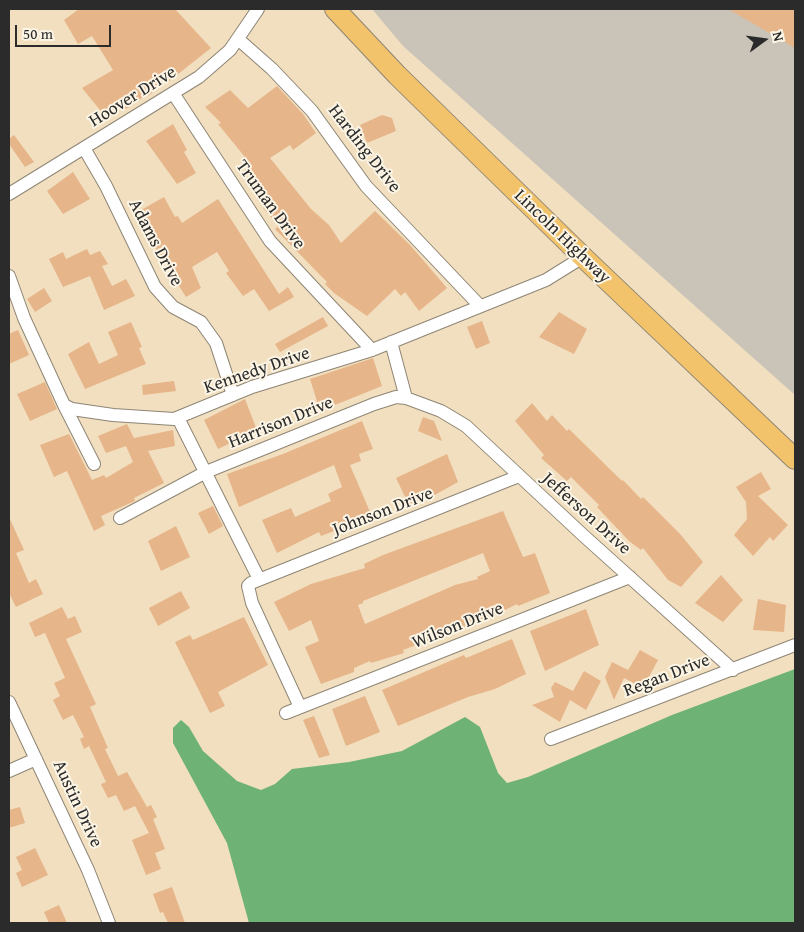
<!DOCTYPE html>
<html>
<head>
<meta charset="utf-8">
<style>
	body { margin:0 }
	#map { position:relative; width:804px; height:932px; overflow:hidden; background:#f1dfbf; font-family:"Gentium Book Plus",serif }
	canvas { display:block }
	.frame { position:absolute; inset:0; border:10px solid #2b2b2b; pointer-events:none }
	.north { position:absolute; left:739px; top:15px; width:50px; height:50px; -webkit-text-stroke:4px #fcf5e5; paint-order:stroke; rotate:76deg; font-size:14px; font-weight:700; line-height:20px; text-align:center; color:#2b2b2b }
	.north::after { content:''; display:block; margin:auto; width:18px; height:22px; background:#2b2b2b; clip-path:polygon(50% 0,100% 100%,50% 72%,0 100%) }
	.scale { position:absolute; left:15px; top:25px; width:96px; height:22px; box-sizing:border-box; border:2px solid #2b2b2b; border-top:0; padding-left:6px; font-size:15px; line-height:18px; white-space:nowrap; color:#2b2b2b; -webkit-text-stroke:4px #fcf5e5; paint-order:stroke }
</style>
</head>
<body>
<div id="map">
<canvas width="804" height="932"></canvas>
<div class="frame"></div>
<div class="north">N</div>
<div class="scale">50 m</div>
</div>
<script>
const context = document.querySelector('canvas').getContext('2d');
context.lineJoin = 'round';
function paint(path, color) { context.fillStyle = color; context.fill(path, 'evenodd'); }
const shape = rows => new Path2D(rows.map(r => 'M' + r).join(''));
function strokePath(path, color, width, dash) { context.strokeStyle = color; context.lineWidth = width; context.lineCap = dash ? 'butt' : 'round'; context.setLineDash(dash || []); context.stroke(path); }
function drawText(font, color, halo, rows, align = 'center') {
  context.font = font + ' "Gentium Book Plus",serif'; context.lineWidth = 4; context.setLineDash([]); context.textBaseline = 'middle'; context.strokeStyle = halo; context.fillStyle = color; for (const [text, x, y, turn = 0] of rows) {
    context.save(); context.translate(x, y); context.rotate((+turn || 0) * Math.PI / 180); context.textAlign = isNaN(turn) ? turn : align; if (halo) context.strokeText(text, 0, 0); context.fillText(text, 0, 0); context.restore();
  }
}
paint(shape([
	[372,9,795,9,795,395,403,46]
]), '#c9c3b8');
paint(shape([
	[795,669,795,923,249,923,227,843,173,743,173,728,181,720,189,727,203,751,237,781,261,790,275,784,292,769,349,762,402,751,465,717,480,727,498,773,507,783,528,777,672,715]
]), '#6eb276');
paint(shape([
	[79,9,175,9,211,48,168,82,165,78,149,96,147,94,128,108,123,109,120,105,104,115,82,88,113,70,92,36,78,44,64,20],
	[728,9,795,9,795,48],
	[277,86,303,114,316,133,293,150,290,145,270,158,311,209,329,225,341,243,375,211,410,245,447,288,419,311,405,292,401,296,395,289,367,316,334,293,325,284,327,282,275,229,279,226,263,208,265,206,250,187,257,182,246,165,249,162,218,124,221,123,205,107,230,90,248,108],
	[382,115,392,118,396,131,367,143,360,125],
	[173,124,187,150,184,152,196,173,177,184,146,141],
	[14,135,34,162,25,167,9,144,9,139],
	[73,172,90,199,63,214,47,191],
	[164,197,175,217,178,216,182,223,218,199,279,294,288,287,294,297,269,311,254,289,243,296,226,273,229,271,217,252,192,267,201,288,186,297,134,214],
	[87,249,90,255,100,251,108,264,102,266,112,286,126,279,135,296,104,310,90,276,63,287,49,259,63,252,66,259],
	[44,288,52,301,35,312,27,299],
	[559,312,587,329,574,354,539,337],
	[323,317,328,326,280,352,275,344],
	[482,321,490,343,476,349,467,327],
	[131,322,142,347,139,348,146,364,85,389,68,354,89,342,99,364,118,355,108,332],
	[18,330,29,355,9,364,9,334],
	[373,358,382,386,320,411,310,379],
	[174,381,176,391,143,395,142,385],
	[45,382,57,409,30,421,17,394],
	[245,399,257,430,218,449,204,420],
	[532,403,547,421,552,415,567,431,569,429,622,481,623,480,641,499,643,497,681,535,703,562,681,587,668,580,643,548,641,550,629,541,597,507,599,505,571,477,567,481,541,458,544,455,515,421],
	[423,417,434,421,442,441,418,431],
	[362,421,373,449,359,454,361,461,350,465,373,519,343,531,342,528,321,536,319,532,277,553,262,520,291,508,295,517,331,501,328,494,342,487,334,465,239,507,227,474,283,454],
	[127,424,134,438,173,430,175,446,148,451,164,483,134,498,135,501,101,516,105,525,94,531,67,471,54,477,40,445,69,434,92,480,104,475,106,478,133,462,126,446,106,453,98,436],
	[447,454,458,482,431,497,430,495,409,505,396,478],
	[761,472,771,489,758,496,788,525,773,541,770,537,753,556,734,535,747,519,746,502,736,487],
	[213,506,223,526,209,534,198,513],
	[503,511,523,557,535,553,550,593,518,606,517,604,493,616,403,650,404,653,371,663,370,661,354,668,354,672,321,684,305,647,319,641,311,620,289,631,274,602,311,584,365,568,364,564,383,555],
	[483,553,490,571,477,577,478,579,455,585,365,624,358,605,363,603,363,601],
	[9,517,24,550,16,553,29,583,36,579,43,594,16,607,9,593],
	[176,526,190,557,161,571,148,541],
	[721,575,743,600,723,622,695,603],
	[181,591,190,608,158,626,149,608],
	[758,599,786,605,784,632,753,630],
	[62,607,68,619,75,616,82,632,66,639,96,704,90,707,108,748,105,749,118,776,127,772,147,807,151,805,157,817,153,819,165,849,155,853,161,869,146,875,132,840,149,833,135,806,124,811,116,795,108,798,101,784,106,782,89,746,84,749,80,739,84,737,73,715,63,720,53,700,60,696,54,683,65,678,45,633,35,637,29,623],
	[586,609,599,645,545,671,530,631],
	[244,617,268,665,218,692,225,706,210,713,175,642,190,635,193,640],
	[512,639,526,674,495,689,468,697,398,726,382,690,464,655,466,658],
	[640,650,658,660,643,688,624,678,614,700,605,677,612,662,628,670,627,672],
	[584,671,601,681,586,710,570,700,560,722,532,705,554,697,551,688,555,682,573,691],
	[365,696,380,732,346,746,332,709],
	[314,716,330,755,319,758,303,720],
	[20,807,25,823,9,828,9,810],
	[35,848,48,875,22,887,16,873,22,870,16,857],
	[172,887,185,923,168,923,163,912,160,913,153,894],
	[59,905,67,923,49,923,44,912]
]), '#e7b58a');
const minor = shape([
	[238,39,272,69,312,111,366,186,480,306],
	[173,93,270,241,372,350],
	[84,148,106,186,155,287,173,307,201,322,216,343,233,395],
	[9,194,199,77,230,50,258,9],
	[9,276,24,318,64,405,72,409,113,415,174,419,252,387,372,350,546,280,583,257],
	[391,342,406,398],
	[64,405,94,464],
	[178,418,259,579],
	[120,518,206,472,374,404,396,397,406,398,441,411,466,426,584,536,733,670],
	[9,702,88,870,109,923],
	[300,707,252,603,248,586,251,583,519,476],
	[286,713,630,577],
	[551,739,795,645],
	[9,771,36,759]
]);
const primary = shape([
	[335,9,397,75,583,257,795,459]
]);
strokePath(minor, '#8e8575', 14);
strokePath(primary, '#8e8575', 22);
strokePath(minor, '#fff', 12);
strokePath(primary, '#f2c36a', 20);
drawText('18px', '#2b2b2b', '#fcf5e5', [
	["Hoover Drive",133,97,-32],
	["Harding Drive",364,149,52],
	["Truman Drive",270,205,54],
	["Lincoln Highway",562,237,44],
	["Adams Drive",155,243,62],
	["Kennedy Drive",257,371,-19],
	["Harrison Drive",281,423,-22],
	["Johnson Drive",383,512,-21],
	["Jefferson Drive",586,514,42],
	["Wilson Drive",458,626,-22],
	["Regan Drive",667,676,-21],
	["Austin Drive",77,804,65]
]);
</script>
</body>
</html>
